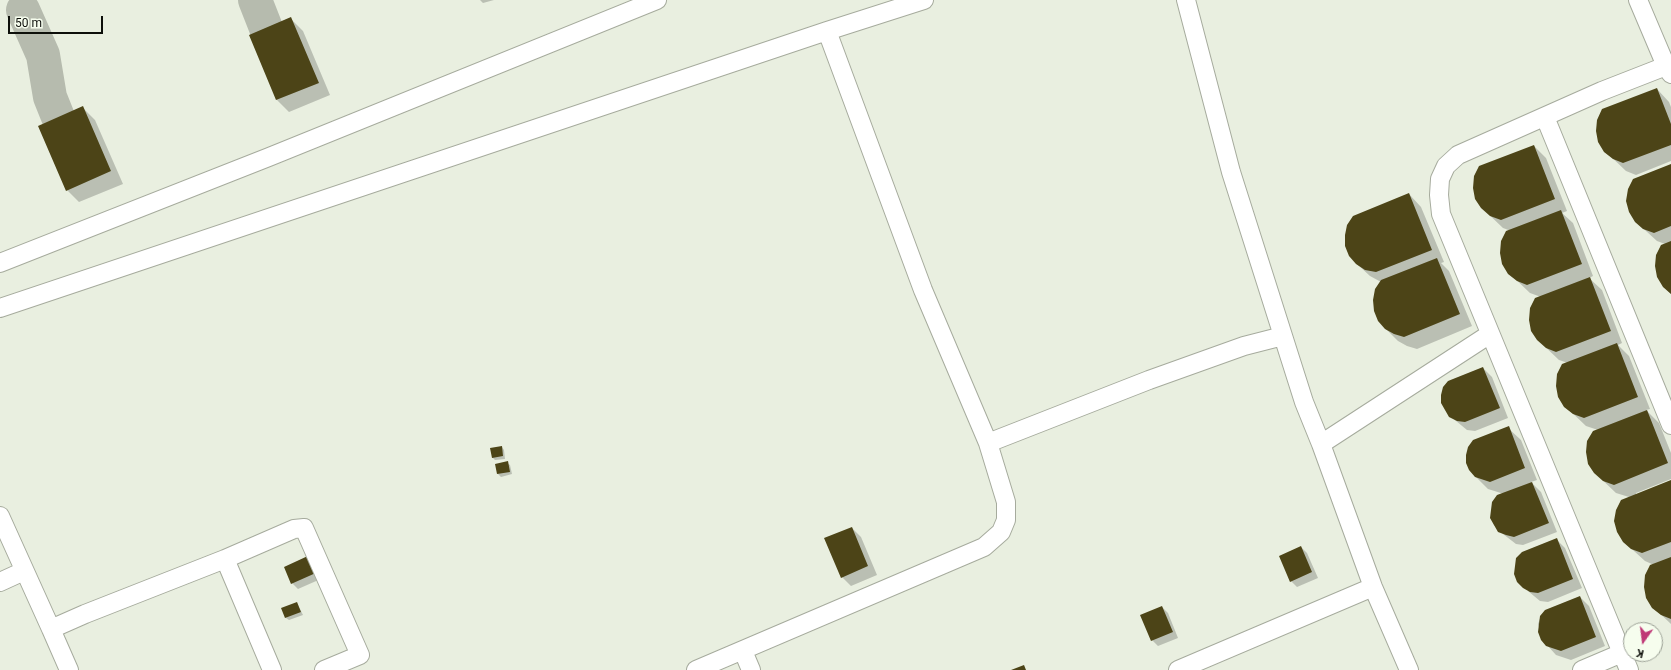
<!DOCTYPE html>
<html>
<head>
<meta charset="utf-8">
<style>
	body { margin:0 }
	#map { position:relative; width:1671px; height:670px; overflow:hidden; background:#e9efe0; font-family:Roboto,sans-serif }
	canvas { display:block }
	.north { position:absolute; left:1623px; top:622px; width:40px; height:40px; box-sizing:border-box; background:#f6fdee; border:1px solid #999e93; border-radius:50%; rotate:194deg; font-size:11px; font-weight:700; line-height:16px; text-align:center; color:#0d0f0a }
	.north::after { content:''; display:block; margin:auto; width:14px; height:18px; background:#bf3776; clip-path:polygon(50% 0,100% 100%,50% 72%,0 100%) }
	.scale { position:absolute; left:8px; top:16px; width:95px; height:18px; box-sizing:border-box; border:2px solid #0d0f0a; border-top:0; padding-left:5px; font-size:12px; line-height:14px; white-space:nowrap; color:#0d0f0a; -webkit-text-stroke:3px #f6fdee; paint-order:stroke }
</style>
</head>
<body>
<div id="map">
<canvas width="1671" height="670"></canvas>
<div class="north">K</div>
<div class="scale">50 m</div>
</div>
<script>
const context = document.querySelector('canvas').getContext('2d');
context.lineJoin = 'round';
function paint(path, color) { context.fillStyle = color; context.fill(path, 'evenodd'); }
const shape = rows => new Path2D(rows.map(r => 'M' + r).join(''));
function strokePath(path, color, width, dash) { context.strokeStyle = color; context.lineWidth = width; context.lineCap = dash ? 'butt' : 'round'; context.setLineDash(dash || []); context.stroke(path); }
paint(shape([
	[480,0,494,0,483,3],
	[291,19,303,31,330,95,289,112,277,100,250,36],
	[1657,89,1669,102,1671,107,1671,161,1636,175,1626,171,1605,151],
	[82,107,95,120,123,184,79,202,67,190],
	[1534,146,1546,158,1567,211,1562,213,1573,223,1593,276,1589,278,1602,290,1622,343,1618,345,1629,356,1650,409,1646,410,1659,423,1671,453,1671,479,1636,493,1636,495,1671,481,1671,624,1653,607,1654,565,1645,561,1623,541,1629,497,1616,493,1595,473,1598,430,1586,426,1565,406,1568,363,1559,360,1538,340,1541,297,1530,293,1509,273,1511,231,1503,228,1482,208],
	[1671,165,1671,294,1664,287,1665,244,1657,241,1635,221],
	[1409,194,1421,207,1444,262,1441,263,1449,271,1472,326,1417,349,1407,346,1398,341,1385,328,1381,282,1370,276,1357,264],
	[1483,368,1492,377,1508,418,1475,431,1467,430,1450,416],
	[1508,428,1521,440,1537,480,1531,482,1541,492,1557,532,1523,545,1516,544,1503,534,1494,525,1491,518,1493,502,1504,494,1488,489,1475,476],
	[502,447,504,450,505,459,495,460,492,457],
	[507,463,510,465,512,474,501,477,498,474,496,465],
	[852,528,861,537,877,575,851,586,842,577],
	[1556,539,1565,548,1582,588,1548,602,1540,601,1528,591],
	[1301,547,1307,553,1318,578,1297,587,1291,581],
	[310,556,323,578,298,589,292,583],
	[1580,597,1589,606,1605,646,1571,660,1556,655,1547,645,1542,639,1538,624,1541,616],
	[297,603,303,615,289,620,286,618],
	[1162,607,1168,613,1178,638,1158,646,1152,640]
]), '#0003');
strokePath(shape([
	[255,0,266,28],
	[23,10,43,55,50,97,58,117]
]), '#b6bbae', 34);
paint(shape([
	[291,17,319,83,276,100,249,35],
	[1657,88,1671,124,1671,145,1623,163,1613,159,1604,152,1598,142,1596,131,1597,120,1602,109],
	[83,106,111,171,66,191,38,126],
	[1534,145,1555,199,1501,220,1490,216,1481,208,1475,199,1473,188,1474,176,1479,166],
	[1671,164,1671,226,1654,233,1643,229,1635,222,1629,212,1626,201,1628,189,1633,179],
	[1409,193,1432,250,1376,272,1365,270,1356,264,1349,256,1345,246,1345,235,1347,225,1353,216],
	[1561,210,1582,264,1527,285,1517,281,1508,274,1502,264,1500,253,1501,241,1506,231],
	[1671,241,1671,294,1663,287,1657,277,1655,266,1656,255,1661,245],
	[1437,258,1460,314,1404,337,1394,334,1385,329,1378,321,1374,311,1373,300,1375,289,1381,280],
	[1590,277,1611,331,1556,352,1546,348,1537,340,1531,331,1529,320,1530,308,1535,298],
	[1617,343,1638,397,1584,418,1573,414,1564,407,1558,397,1556,386,1557,374,1562,364],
	[1483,367,1500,408,1465,422,1457,421,1449,417,1441,403,1441,395,1443,387,1448,381],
	[1647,410,1668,463,1614,485,1603,481,1594,473,1588,464,1586,452,1587,441,1593,431],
	[1509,426,1525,468,1490,482,1475,477,1469,470,1466,463,1466,455,1468,447,1473,440],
	[502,446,503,456,492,458,490,448],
	[508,461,510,472,497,474,495,464],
	[1671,480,1671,542,1642,553,1631,549,1623,542,1617,532,1614,521,1616,510,1621,500],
	[1532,482,1549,523,1514,537,1506,535,1498,532,1490,518,1492,502,1497,495],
	[852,527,868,566,841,578,824,538],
	[1557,538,1573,579,1538,593,1530,592,1523,588,1517,582,1514,574,1516,558,1522,552],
	[1301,546,1312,572,1290,582,1279,556],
	[310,555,318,572,291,584,284,567],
	[1671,557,1671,619,1661,615,1652,608,1646,598,1644,587,1645,575,1650,565],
	[1580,596,1596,637,1561,651,1546,646,1541,640,1538,632,1540,616,1545,610],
	[297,602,301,612,285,618,281,608],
	[1162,606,1173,632,1151,641,1140,615],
	[1024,665,1026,670,1011,670]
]), '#4c4417');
const minor = shape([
	[1186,0,1231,172,1304,402,1321,444,1373,587,1409,670],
	[1638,0,1666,66,1671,74],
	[827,31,923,290,988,443,1149,380,1244,346,1283,336],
	[1545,117,1671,425],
	[0,263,269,157,657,0],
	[0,308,827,31,924,0],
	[1321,444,1490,334],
	[0,516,51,629,85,614,225,559,272,670],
	[225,559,294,529,304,528,360,655,324,670],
	[0,582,24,571],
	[51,629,69,670],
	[743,651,751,670],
	[696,670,984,547,1001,532,1006,520,1006,502,988,443],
	[1178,670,1373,587],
	[1582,670,1622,653],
	[1629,670,1441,214,1439,195,1440,179,1446,166,1458,155,1602,91,1666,66]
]);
strokePath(minor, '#a6ab9d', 20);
strokePath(minor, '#fff', 18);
</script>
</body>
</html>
